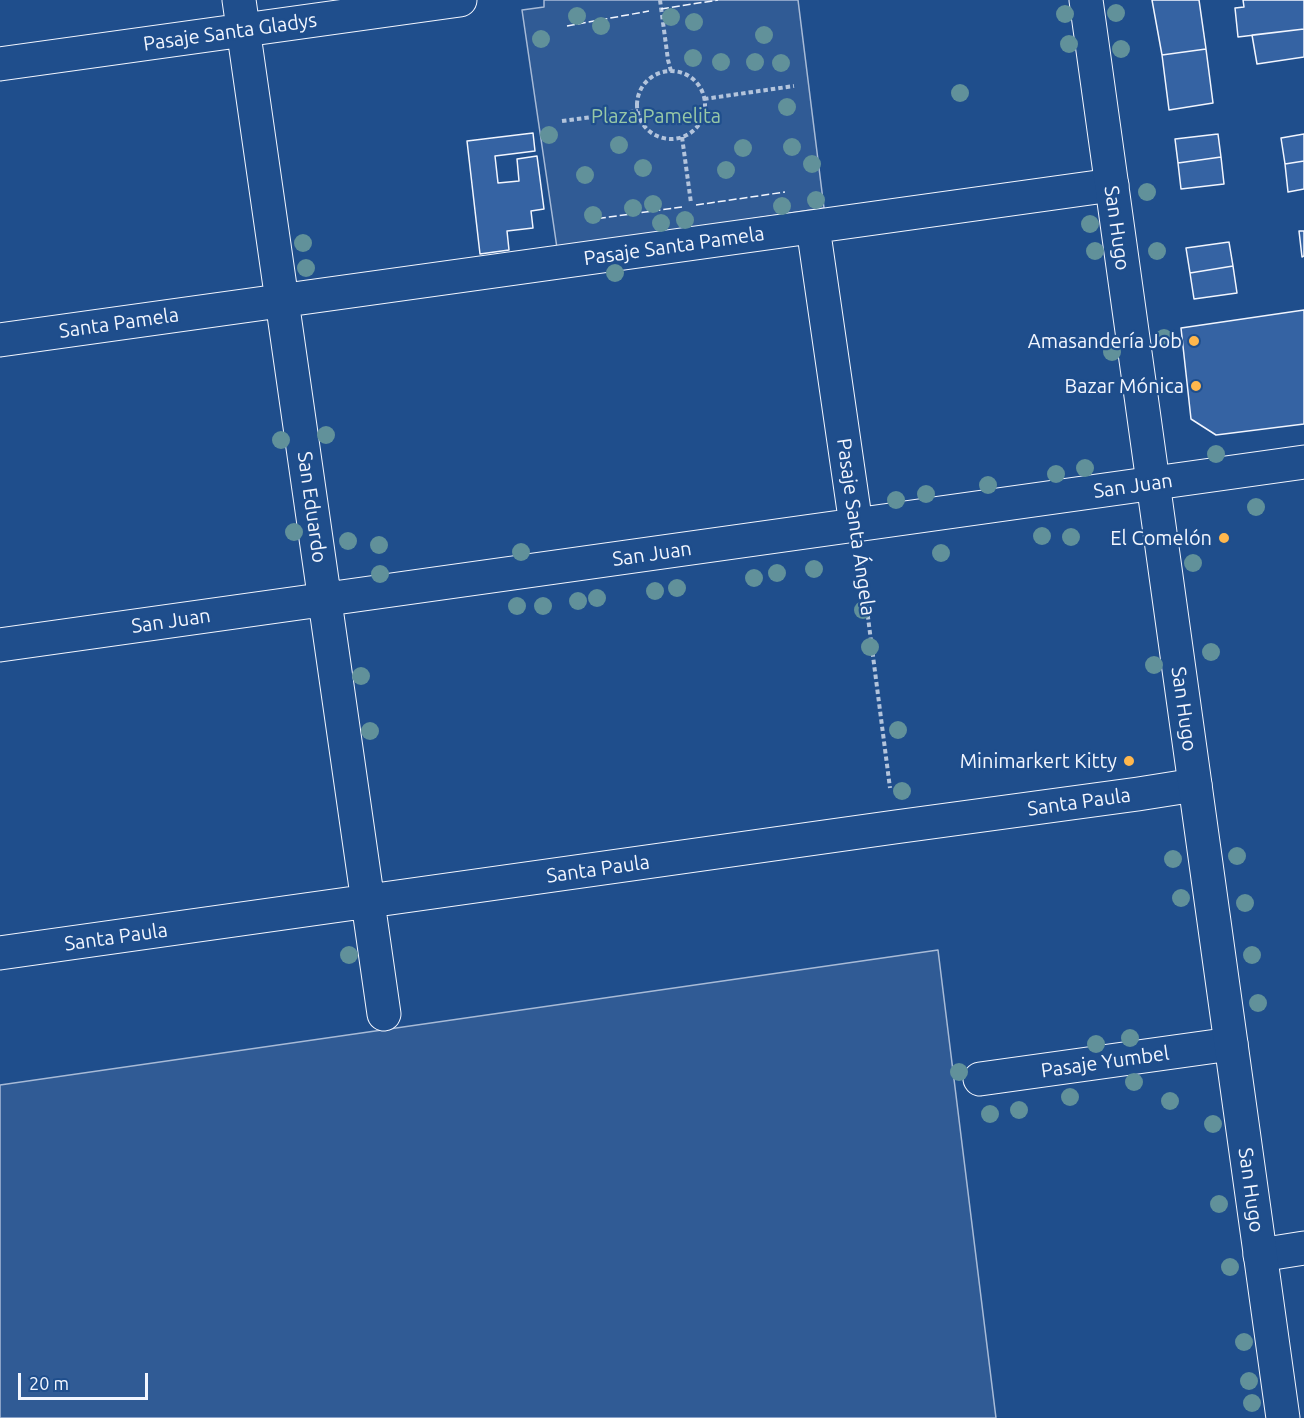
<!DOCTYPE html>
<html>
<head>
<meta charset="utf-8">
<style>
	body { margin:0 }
	#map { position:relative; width:1304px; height:1418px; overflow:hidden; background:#1f4e8c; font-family:Ubuntu,sans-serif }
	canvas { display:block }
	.scale { position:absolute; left:18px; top:1373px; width:130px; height:27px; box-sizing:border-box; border:3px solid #f2f6ff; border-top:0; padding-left:8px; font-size:18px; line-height:21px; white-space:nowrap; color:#f2f6ff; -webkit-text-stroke:4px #1f4e8c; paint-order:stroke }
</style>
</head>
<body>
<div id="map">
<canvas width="1304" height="1418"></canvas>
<div class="scale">20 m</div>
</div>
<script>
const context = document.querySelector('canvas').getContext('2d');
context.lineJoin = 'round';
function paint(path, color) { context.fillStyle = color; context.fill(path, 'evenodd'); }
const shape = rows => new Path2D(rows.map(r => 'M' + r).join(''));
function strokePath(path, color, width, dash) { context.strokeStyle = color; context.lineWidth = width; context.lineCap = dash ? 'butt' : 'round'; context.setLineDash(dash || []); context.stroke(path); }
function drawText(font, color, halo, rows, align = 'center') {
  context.font = font + ' Ubuntu,sans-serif'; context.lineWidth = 4.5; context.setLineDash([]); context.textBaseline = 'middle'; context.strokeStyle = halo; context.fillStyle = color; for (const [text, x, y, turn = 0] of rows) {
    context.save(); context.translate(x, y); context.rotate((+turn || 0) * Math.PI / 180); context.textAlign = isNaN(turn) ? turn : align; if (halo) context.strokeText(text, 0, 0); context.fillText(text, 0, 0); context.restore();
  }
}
const built = shape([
	[544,0,798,0,824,208,557,248,522,10,544,7,544,0],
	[938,950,996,1418,0,1418,0,1085,938,950]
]);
paint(built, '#305b95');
strokePath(built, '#a8bbd7', 1.5);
const building = shape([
	[1152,0,1199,0,1206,49,1162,55,1152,0],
	[1243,0,1304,0,1304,29,1238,37,1235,8,1244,7,1243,0],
	[1304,29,1304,57,1257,64,1252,35,1304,29],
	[1206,49,1213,103,1169,110,1162,55,1206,49],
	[533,133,535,151,495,156,498,183,519,181,517,159,537,156,544,209,531,211,533,228,507,231,509,250,480,254,467,141,533,133],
	[1218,134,1221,157,1178,163,1175,139,1218,134],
	[1304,134,1304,161,1285,164,1281,138,1304,134],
	[1221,157,1224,184,1181,189,1178,163,1221,157],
	[1304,161,1304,189,1288,192,1285,164,1304,161],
	[1299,231,1304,231,1304,256,1302,257,1299,231],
	[1229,242,1233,266,1190,273,1186,248,1229,242],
	[1233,266,1237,293,1194,299,1190,273,1233,266],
	[1304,310,1304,424,1216,435,1191,419,1181,328,1304,310]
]);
paint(building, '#3563a3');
strokePath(building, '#f2f6ff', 1.5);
const street = shape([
	[239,0,384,1014],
	[0,64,460,0],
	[813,227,856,525],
	[0,340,1112,185],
	[0,645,1304,462],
	[0,953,895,827,1138,794,1195,785],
	[980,1079,1231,1044],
	[1260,1255,1304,1248]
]);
const secondary = shape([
	[1086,0,1283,1418]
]);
strokePath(street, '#f2f6ff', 35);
strokePath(secondary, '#f2f6ff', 35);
strokePath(shape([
	[660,0,668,60,671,71],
	'637 105a34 34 0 1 1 68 0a34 34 0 1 1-68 0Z',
	[704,99,794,86],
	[562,121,638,111],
	[682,137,691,203],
	[861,563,890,788]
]), '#b3c4dc', 4, [4.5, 3]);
strokePath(street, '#1f4e8c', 33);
strokePath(secondary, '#1f4e8c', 33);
strokePath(shape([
	[661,9,718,0],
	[567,26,649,11],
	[696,205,785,192],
	[587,220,682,207]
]), '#f2f6ff', 1.5, [8, 3]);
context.fillStyle = '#61919a';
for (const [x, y] of [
	[1116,13],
	[1065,14],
	[577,16],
	[671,17],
	[694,22],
	[601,26],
	[764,35],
	[541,39],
	[1069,44],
	[1121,49],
	[693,58],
	[721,62],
	[755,62],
	[781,63],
	[960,93],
	[787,107],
	[549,135],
	[619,145],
	[792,147],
	[743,148],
	[812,164],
	[643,168],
	[726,170],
	[585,175],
	[1147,192],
	[816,200],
	[653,204],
	[782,206],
	[633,208],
	[593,215],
	[685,220],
	[661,223],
	[1090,224],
	[303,243],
	[1095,251],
	[1157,251],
	[306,268],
	[615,273],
	[1164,338],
	[1112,352],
	[326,435],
	[281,440],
	[1216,454],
	[1085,468],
	[1056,474],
	[988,485],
	[926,494],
	[896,500],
	[1256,507],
	[294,532],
	[1042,536],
	[1071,537],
	[348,541],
	[379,545],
	[521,552],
	[941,553],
	[1193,563],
	[814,569],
	[777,573],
	[380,574],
	[754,578],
	[677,588],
	[655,591],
	[597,598],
	[578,601],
	[517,606],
	[543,606],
	[863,610],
	[870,647],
	[1211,652],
	[1154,665],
	[361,676],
	[898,730],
	[370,731],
	[902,791],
	[1237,856],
	[1173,859],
	[1181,898],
	[1245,903],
	[349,955],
	[1252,955],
	[1258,1003],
	[1130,1038],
	[1096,1044],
	[959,1072],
	[1134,1082],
	[1070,1097],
	[1170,1101],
	[1019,1110],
	[990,1114],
	[1213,1124],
	[1219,1204],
	[1230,1267],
	[1244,1342],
	[1249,1381],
	[1252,1403]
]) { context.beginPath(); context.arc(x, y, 9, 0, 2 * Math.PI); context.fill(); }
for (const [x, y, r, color] of [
	[1194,341,6,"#ffb74d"],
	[1196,386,6,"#ffb74d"],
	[1224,538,6,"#ffb74d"],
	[1129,761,6,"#ffb74d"]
]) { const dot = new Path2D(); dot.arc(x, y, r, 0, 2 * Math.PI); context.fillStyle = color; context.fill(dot); strokePath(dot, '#1f4e8c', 2); }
drawText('20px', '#f2f6ff', '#1f4e8c', [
	["Pasaje Santa Gladys",230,32,-8],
	["San Hugo",1117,228,82],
	["Pasaje Santa Pamela",674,246,-8],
	["Santa Pamela",119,323,-8],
	["San Juan",1133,486,-8],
	["San Eduardo",312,507,82],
	["Pasaje Santa Ángela",856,527,82],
	["San Juan",652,554,-8],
	["San Juan",171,621,-8],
	["San Hugo",1184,709,82],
	["Santa Paula",1079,802,-8],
	["Santa Paula",598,869,-8],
	["Santa Paula",116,937,-8],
	["Pasaje Yumbel",1105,1062,-8],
	["San Hugo",1251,1190,82]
]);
drawText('20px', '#97c8a6', '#1f4e8c', [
	["Plaza Pamelita",656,116]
]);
drawText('20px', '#f2f6ff', '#1f4e8c', [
	["Amasandería Job",1182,341],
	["Bazar Mónica",1184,386],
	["El Comelón",1212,538],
	["Minimarkert Kitty",1117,761]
], 'right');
</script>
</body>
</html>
